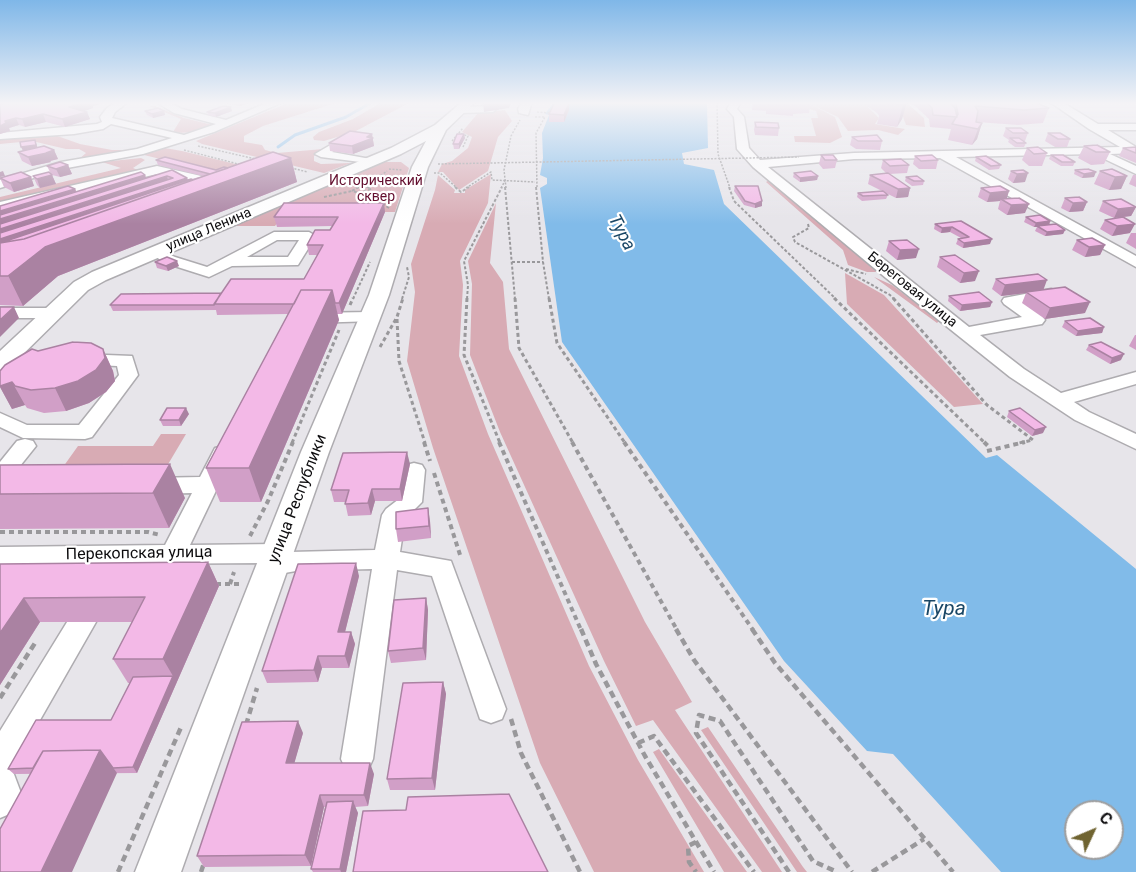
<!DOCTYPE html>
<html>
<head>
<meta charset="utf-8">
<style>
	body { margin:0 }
	#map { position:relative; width:1136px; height:872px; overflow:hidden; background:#e7e5ea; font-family:Roboto,sans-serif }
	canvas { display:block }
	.north { position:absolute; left:1064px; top:800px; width:60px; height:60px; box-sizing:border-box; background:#fff; border:2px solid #9e9e9f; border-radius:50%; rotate:46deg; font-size:16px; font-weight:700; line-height:24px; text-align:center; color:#0d0c0e }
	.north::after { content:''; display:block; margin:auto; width:21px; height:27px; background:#706431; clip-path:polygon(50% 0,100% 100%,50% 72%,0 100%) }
</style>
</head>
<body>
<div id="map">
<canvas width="1136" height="872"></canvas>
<div class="north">С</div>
</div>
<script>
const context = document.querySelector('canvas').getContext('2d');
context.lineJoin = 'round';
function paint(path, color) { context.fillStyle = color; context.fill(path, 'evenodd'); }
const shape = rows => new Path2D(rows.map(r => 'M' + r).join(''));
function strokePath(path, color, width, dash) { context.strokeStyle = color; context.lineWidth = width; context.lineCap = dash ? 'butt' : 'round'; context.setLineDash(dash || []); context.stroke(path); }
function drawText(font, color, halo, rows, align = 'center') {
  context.font = font + ' Roboto,sans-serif'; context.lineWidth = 4.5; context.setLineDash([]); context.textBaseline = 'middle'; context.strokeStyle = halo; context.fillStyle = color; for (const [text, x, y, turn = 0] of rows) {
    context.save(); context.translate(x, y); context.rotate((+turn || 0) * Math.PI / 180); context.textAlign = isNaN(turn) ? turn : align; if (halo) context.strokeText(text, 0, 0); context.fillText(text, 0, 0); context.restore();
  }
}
paint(shape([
	[290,102,339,102,263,126,244,136,244,142,262,145,265,150,277,153,323,149,314,156,314,161,321,164,351,163,324,173,202,144,196,141],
	[382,102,411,102,354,132,324,141,314,140,313,137,319,132,353,119],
	[768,102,906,102,924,118,925,127,906,125,902,114,889,105,867,106,879,118,875,124,905,129,898,135,878,130,848,131,838,117,812,105,835,117,842,137,830,143,795,142,794,136,816,136,811,118,818,118,816,111,792,104],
	[149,106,155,106,184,118,213,125,197,132,176,133,173,132,181,119],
	[505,110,512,121,498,137,488,171,459,190,443,172,438,172,442,164,452,161,468,148,472,137,462,132,478,113],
	[49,133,80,144,112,150,129,150,126,154,79,159,86,153,79,149,66,149,32,141,0,144,0,139],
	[159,147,182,151,264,171,217,173,140,154],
	[141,158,145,160,133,168,140,171,0,203,0,197,121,168,102,162],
	[382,162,401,162,409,168,395,212,285,212,275,226,228,226],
	[491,174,488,203,460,261,463,285,459,356,488,434,589,666,638,760,704,872,594,872,540,763,433,448,407,361,415,292,411,264,435,190,438,175,455,190,454,193,465,193,465,190],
	[769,180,875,270,876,272,867,272,848,265,843,250,766,182],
	[496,203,490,263,503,282,509,349,645,622,692,702,675,710,782,872,762,872,653,720,636,726,604,661,500,432,470,355,472,284,468,261],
	[845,273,884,295,983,404,954,407,847,304],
	[874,277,892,285,939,321,937,323],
	[161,434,186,434,167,466,63,467,78,446,153,446],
	[708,727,803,867,807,872,797,872,701,730],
	[659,749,747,872,724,872,653,752]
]), '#d8abb4');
paint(shape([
	[554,102,707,102,708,148,682,153,684,164,714,170,724,204,986,458,997,455,1136,569,1136,872,1001,872,893,754,867,751,784,661,562,342,540,188,547,184,547,178,540,175,543,158,542,133,549,115,545,114],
	[1076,812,1112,812,1112,848,1076,848]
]), '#81bbe9');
strokePath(shape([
	[278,147,295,135,346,117,372,102]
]), '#81bbe9', 3);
const minor = shape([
	[116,102,128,102,115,112,112,118,184,135,216,124,174,113,156,102,168,102,182,109,226,120,269,102,283,102,214,132,143,154,67,168,0,188,0,180,61,162,137,149,172,138,111,124,103,129,74,134,0,139,0,133,97,124,102,122,100,117,107,108,116,102],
	[494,102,505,102,493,112,461,113,456,110,461,107,490,106,494,102],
	[522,102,532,102,528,115,519,113,518,109,522,102],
	[731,102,741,102,737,109,744,117,749,148,760,160,854,153,1120,147,1089,129,1050,102,1062,102,1098,124,1136,124,1136,130,1108,130,1136,147,1136,153,1110,154,1136,166,1136,174,1094,154,956,157,1136,256,1136,267,940,158,854,159,768,167,969,327,1022,317,1004,304,1002,301,1004,298,1051,289,1057,291,1059,294,1057,297,1024,303,1042,316,1045,320,1042,324,980,335,1024,369,1061,393,1136,372,1136,384,1074,402,1089,412,1136,434,1136,449,1075,420,1010,377,886,278,753,167,737,149,734,117,727,109,731,102],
	[351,133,356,136,355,138,332,152,376,160,376,164,321,157,315,154,351,133],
	[157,166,228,182,230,185,224,189,157,174,0,210,0,202,157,166],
	[274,232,309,232,316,236,298,265,232,266,209,277,165,263,149,252,156,248,175,257,207,267,274,232],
	[277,240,299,240,288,257,247,257,277,240],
	[0,308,53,308,61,313,53,318,0,318,0,308],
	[370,312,376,313,378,317,376,321,310,323,304,322,301,318,304,314,310,313,370,312],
	[81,354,132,356,138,375,92,437,85,439,23,438,0,427,0,413,27,425,79,425,119,375,117,366,74,364,72,360,74,356,81,354],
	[25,439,33,441,36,446,8,481,0,483,0,462,17,441,25,439],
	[223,446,231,448,234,453,190,545,278,544,287,546,290,552,375,550,382,515,386,509,399,499,403,470,406,465,414,463,422,465,425,470,422,502,405,519,400,552,451,561,506,709,502,719,491,723,480,719,432,576,397,570,373,759,368,770,357,774,346,770,341,759,372,569,296,571,273,575,264,572,260,565,262,563,0,565,0,547,165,545,192,493,151,494,143,491,140,486,143,481,151,478,200,477,215,448,223,446],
	[82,611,92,614,96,622,12,769,21,793,12,813,0,818,0,731,72,614,82,611]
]);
const major = shape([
	[462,102,475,102,446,130,428,167,389,295,329,452,181,872,135,872,301,452,369,295,412,167,426,141,401,154,106,280,88,290,8,369,0,371,0,351,74,282,92,272,391,148,435,125,462,102]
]);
strokePath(minor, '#aeacb0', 3);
strokePath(major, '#aeacb0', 3);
strokePath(shape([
	[717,102,718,154,730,188],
	[537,112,551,113],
	[535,117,545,117,536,133,537,188],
	[461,134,468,136,463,147],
	[452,141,463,128],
	[198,146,256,159],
	[184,150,242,165],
	[291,168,308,172],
	[389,169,402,170],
	[434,173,440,173,457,188],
	[367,186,387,171],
	[356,188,360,186,370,188],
	[466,188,491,172,492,180,535,182],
	[501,188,505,181],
	[506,188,504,170,511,136,520,120]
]), '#99989b', 1.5, [2, 1.5]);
strokePath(shape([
	[359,187,352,191,360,193,371,189,368,187],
	[455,187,461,192,469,187],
	[505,187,515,299],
	[536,187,543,262,549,299],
	[729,187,734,201,836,299],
	[366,192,389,208],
	[324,197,352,191],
	[808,224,809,228,793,237,795,242,890,295,894,299],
	[512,262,543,262],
	[846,269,866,274],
	[353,299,370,262],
	[402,299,409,277,407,267],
	[467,299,468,285,464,261,502,187]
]), '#99989b', 2, [3, 2]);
strokePath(shape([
	[467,298,464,355,500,443],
	[515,298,519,348,573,443],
	[549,298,557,343,625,443],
	[834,298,985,443],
	[893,298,987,405,1033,440,1019,443],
	[350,305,353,298],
	[397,319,399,361,425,443],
	[380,347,397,317,403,298],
	[292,443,339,330]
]), '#99989b', 3, [4, 3]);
strokePath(shape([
	[424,442,430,461],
	[499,442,581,630],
	[572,442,677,630],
	[624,442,753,630],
	[984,442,990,448],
	[987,451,1025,442],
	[434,473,461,558],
	[0,532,148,532,160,535],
	[250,536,268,501,293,442],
	[216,584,239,584],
	[230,584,234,572]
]), '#99989b', 4, [5, 4]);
strokePath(shape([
	[581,629,596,664,645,756,714,872],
	[676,629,694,660,852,872],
	[752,629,775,663,953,872],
	[0,698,35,643],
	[511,719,521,753,580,872],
	[246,725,257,688],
	[638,743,654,736,754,872],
	[696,842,688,846,689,862,696,872],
	[118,872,182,725],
	[201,872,204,863],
	[789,872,696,733,699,715,720,721,813,861,837,872],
	[872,872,924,839]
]), '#99989b', 4.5, [7, 4.5]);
paint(minor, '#fff');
paint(major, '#fff');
strokePath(shape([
	[438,164,799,157]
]), '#99989b', 1.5, [2, 1.5]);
paint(shape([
	[10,102,108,102,93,106,93,108,84,111,87,112,90,119,65,127,46,122,25,127,19,125,9,128,10,131,0,134,0,104],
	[223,102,252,102,240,106,224,103],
	[753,102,811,102,809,113,793,114,793,116,766,114,766,111,752,110],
	[868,102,1034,102,1049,108,1043,123,1018,125,977,122,982,123,977,139,972,145,948,140,951,129,930,127,929,119,915,106,907,102,902,119,897,127,877,124,879,116,877,113,867,106],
	[569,110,564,122,549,122,549,114],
	[145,111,164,111,165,115,153,118,147,115],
	[232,111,216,117,208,115,207,112],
	[755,122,779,128,778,136,755,135,754,130],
	[1006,128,1028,133,1025,141,1023,141,1026,143,1024,147,1015,147,1008,142,1009,140,1003,136],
	[1048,133,1070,139,1067,147,1055,147,1045,141],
	[372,134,374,146,353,154,330,151,329,143],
	[852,137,882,141,880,150,856,149,850,145],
	[465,138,459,149,454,149,453,144],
	[1084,146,1110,152,1104,164,1091,165,1078,158],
	[38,147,54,150,58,159,50,161,51,162,32,166,22,161,18,152],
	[1136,147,1136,163,1119,156,1123,148],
	[1027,148,1047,153,1042,166,1029,166,1022,160],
	[821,155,837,160,835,168,823,169,819,164],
	[1051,155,1075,162,1073,166,1061,166,1049,159],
	[915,156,938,160,936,169,919,169,913,164],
	[976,157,1001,165,999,169,989,170,975,161],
	[291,158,297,182,58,276,23,306,0,305,0,206,75,189,76,192,146,178,172,170,188,180,203,176,158,165,156,160,216,170],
	[883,160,909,165,907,173,889,174,910,188,908,197,896,198,886,193,888,195,886,199,862,201,857,197,858,193,882,191,868,184,870,175,887,174,881,168],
	[68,165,72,174,60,177,52,175,56,184,40,188,37,185,33,176,51,174,47,166],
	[1023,170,1025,182,1013,183,1008,179,1011,171],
	[1075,170,1094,177,1082,178,1074,174],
	[1100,171,1127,176,1121,189,1109,190,1094,184],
	[794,173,818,176,817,180,800,182,793,177],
	[1133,175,1136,175,1136,187,1129,184],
	[31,177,34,186,14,192,4,187,0,178],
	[906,177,924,181,923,185,912,186,905,181],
	[735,186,762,201,762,206,755,208,744,205,734,191],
	[981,188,1009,191,1006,199,1025,213,1007,215,998,209,1000,201,987,202,978,197],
	[1065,198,1087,202,1083,211,1069,212,1061,208],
	[1103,201,1136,207,1131,216,1114,218,1099,211],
	[385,212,342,314,337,314,339,320,261,502,220,502,206,468,288,314,217,315,216,310,113,311,110,305,221,293,304,279,317,255,309,255,307,245,330,230,333,226,277,227,274,217],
	[1026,217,1050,221,1049,225,1065,230,1063,234,1045,236,1035,231,1037,227,1034,227,1024,222],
	[1105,220,1130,233,1112,236,1100,229],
	[961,221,990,244,963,248,956,244,958,239,961,238,950,232,941,233,934,229,935,224],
	[1131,233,1136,233,1136,249,1126,243],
	[1077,240,1105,245,1100,255,1085,257,1072,250],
	[889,241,916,258,897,260,886,251],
	[955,255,975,281,960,283,937,267,940,257],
	[155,262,179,266,168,271,157,268],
	[996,279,1043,290,1085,313,1045,319,1022,303,1026,293,1001,296,992,289],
	[949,296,992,302,990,307,960,311,948,301],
	[1065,321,1104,327,1102,333,1076,336,1062,327],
	[1135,335,1136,335,1136,350,1129,346],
	[1089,345,1121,360,1110,364,1086,350],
	[103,349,113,371,115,381,106,392,89,403,66,411,44,413,27,408,25,405,12,409,0,387,0,371,38,351],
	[1009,411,1043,433,1032,436,1007,417],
	[189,414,181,426,163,426,160,420],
	[410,464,402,501,375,501,371,515,348,516,345,502,334,502,331,490],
	[0,465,185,498,169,528,0,529],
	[430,521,431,538,398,542,396,529],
	[208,562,219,586,137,773,14,774,8,769,111,720,130,683,128,683,113,659,132,622,40,622,0,685,0,564],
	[359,576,345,632,351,632,355,644,349,668,322,668,318,682,267,683,262,671],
	[426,598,428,610,426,660,391,663,388,651],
	[443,682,446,694,435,790,390,790,387,779],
	[303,733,294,763,374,774,368,806,355,807,358,813,346,872,313,872,311,869,325,807,324,807,311,866,204,867,197,856]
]), '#d19fc7');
paint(shape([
	[86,102,108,102,93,106,93,108,72,115,69,107],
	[239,102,252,102,240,106],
	[483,102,512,102,509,108,484,112],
	[905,102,907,102,902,119,897,127,903,105],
	[569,103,569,110,564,122,564,115],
	[231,107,232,111,216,117,215,113],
	[164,111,165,115,153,118,152,114],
	[87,112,90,119,65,127,62,119],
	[43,114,46,122,25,127,22,119],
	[16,118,19,125,9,128,10,131,0,134,0,126,5,121],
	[982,123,977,139,972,145,978,129],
	[372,134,374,146,353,154,352,146],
	[464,134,465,138,459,149,459,144],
	[35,140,38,149,23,151,21,147],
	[54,150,58,159,50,161,51,162,32,166,28,157],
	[291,158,297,182,58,276,23,306,0,259],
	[68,165,72,174,60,177,56,169],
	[3,171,5,176,0,177,0,172],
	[1096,172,1094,177,1082,178,1084,174],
	[1028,173,1025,182,1013,183,1017,174],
	[52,175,56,184,40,188,37,179],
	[145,175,147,180,0,225,0,219],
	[167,176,168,180,0,234,0,229],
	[818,176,817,180,800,182,800,178],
	[1127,176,1121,189,1109,190,1115,177],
	[31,177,34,186,14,192,10,183],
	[187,178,189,182,0,244,0,239],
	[910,188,908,197,896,198,898,189],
	[75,189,77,193,0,217,0,211],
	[1009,191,1006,201,1001,199,1000,201,987,202,990,193],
	[762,201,762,206,755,208,755,204],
	[1087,202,1083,211,1069,212,1073,203],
	[384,203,385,212,342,314,339,303],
	[1029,204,1025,213,1007,215,1011,205],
	[1136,207,1131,216,1114,218,1118,209],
	[1050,221,1049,226,1037,226,1037,227,1034,227,1036,223],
	[1135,224,1130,233,1112,236,1117,226],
	[952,227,950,232,941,233,942,228],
	[1065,230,1063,234,1045,236,1047,232],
	[992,239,990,244,963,248,964,243],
	[1105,245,1100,255,1085,257,1089,247],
	[919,249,916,258,897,260,900,250],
	[177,261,179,266,168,271,166,266],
	[979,271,975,281,960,283,964,273],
	[1047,280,1043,291,1001,296,1005,285],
	[332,290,339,320,261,502,249,468],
	[992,302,990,307,960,311,962,305],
	[1090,302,1085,313,1045,319,1050,308],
	[14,307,19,318,0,337,0,320],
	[1104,327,1102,333,1076,336,1078,331],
	[103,349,113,371,115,381,106,392,89,403,66,411,55,388],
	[1124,354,1121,360,1110,364,1112,358],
	[12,382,25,405,12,409,0,387,0,386],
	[186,408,189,414,181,426,179,420],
	[1046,427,1043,433,1032,436,1035,430],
	[407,452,410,464,402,501,400,489],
	[170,464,185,498,169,528,153,493],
	[372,489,375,501,371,515,368,503],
	[428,508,430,521,431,538,429,526],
	[208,562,219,586,137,773,133,767,173,676,163,659],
	[356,563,359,576,342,644,338,632],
	[24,598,40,622,0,685,0,633],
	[426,598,428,610,426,660,423,648],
	[351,632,355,644,349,668,345,656],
	[318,656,322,668,318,682,314,670],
	[443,682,446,694,435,790,432,778],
	[298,721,303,733,291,775,286,763],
	[100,750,117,773,72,872,41,872],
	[370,763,374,774,368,806,364,795],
	[320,795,324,807,311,866,305,855],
	[353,801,358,813,346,872,341,872,340,869]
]), '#aa82a2');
const building = shape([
	[10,102,86,102,69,107,87,112,62,119,43,114,22,119,16,118,5,121,6,123,0,126,0,104,10,102],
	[555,102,569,103,564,115,549,114,555,102],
	[882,102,905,102,903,105,882,102],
	[926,102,949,102,955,108,957,117,933,115,932,108,926,102],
	[954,102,1034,102,1049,108,1024,110,975,106,978,111,976,122,982,123,978,129,952,124,958,114,956,104,954,102],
	[223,106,231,107,215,113,207,112,223,106],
	[158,108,164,111,152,114,145,111,158,108],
	[755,122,778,123,779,128,756,127,755,122],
	[1006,128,1021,128,1028,133,1013,133,1006,128],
	[350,131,372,134,367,137,373,138,352,146,329,143,350,131],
	[1048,133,1060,133,1070,139,1058,139,1048,133],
	[457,134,464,134,459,144,453,144,457,134],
	[877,135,882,141,858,141,852,137,877,135],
	[1010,138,1019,138,1026,143,1017,143,1010,138],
	[35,140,36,145,21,147,20,142,35,140],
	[1097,145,1110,152,1096,152,1084,146,1097,145],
	[44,146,54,150,46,153,47,153,28,157,18,152,44,146],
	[1038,147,1047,153,1034,154,1027,148,1038,147],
	[1136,147,1136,153,1123,148,1136,147],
	[273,152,291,158,45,247,8,276,0,276,0,243,24,239,273,152],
	[821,155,833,155,837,160,825,160,821,155],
	[932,155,938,160,921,161,915,156,932,155],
	[1051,155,1063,155,1075,162,1062,162,1051,155],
	[986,156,1001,165,991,166,976,157,986,156],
	[165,157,216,170,224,167,228,168,210,174,156,160,165,157],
	[901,159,909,165,890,166,883,160,901,159],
	[60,162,68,165,56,169,47,166,60,162],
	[1088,169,1096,172,1084,174,1075,170,1088,169],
	[1112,169,1127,176,1115,177,1100,171,1112,169],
	[172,170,187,178,0,239,0,233,173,178,167,176,0,229,0,224,172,170],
	[1023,170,1028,173,1017,174,1011,171,1023,170],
	[811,171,818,176,800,178,794,173,811,171],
	[21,172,31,177,10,183,0,178,21,172],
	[49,172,52,175,37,179,33,176,49,172],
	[141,172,145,175,0,219,0,215,141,172],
	[888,173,910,188,898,189,870,175,888,173],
	[917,176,924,181,914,181,906,177,917,176],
	[191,179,193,180,24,239,0,243,191,179],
	[68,186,75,189,0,211,0,206,68,186],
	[735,186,758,186,762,201,755,204,745,201,735,186],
	[1000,186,1009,191,990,193,981,188,1000,186],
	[883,191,888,195,863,196,858,193,883,191],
	[1079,197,1087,202,1073,203,1065,198,1079,197],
	[1019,198,1029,204,1011,205,1001,199,1019,198],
	[1121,199,1136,207,1118,209,1103,201,1121,199],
	[284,203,384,203,339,303,335,303,332,290,301,290,294,304,214,304,231,279,304,279,323,245,307,245,315,230,330,230,338,217,274,217,284,203],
	[1040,215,1050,221,1036,223,1026,217,1040,215],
	[1123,217,1135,224,1117,226,1105,220,1123,217],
	[961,221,992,239,964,243,958,239,969,237,952,227,942,228,935,224,961,221],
	[1056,224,1065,230,1047,232,1037,226,1056,224],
	[1092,238,1105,245,1089,247,1077,240,1092,238],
	[907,240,919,249,900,250,889,241,907,240],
	[955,255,979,271,964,273,940,257,955,255],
	[167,257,177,261,166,266,155,262,167,257],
	[1038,274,1047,280,1005,285,996,279,1038,274],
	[1065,287,1090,302,1050,308,1026,292,1065,287],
	[301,290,332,290,249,468,206,468,301,290],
	[979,292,992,302,962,305,949,296,979,292],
	[221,293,214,305,110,305,121,294,221,293],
	[0,307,14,307,0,320,0,307],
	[1090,318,1104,327,1078,331,1065,321,1090,318],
	[73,342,91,343,103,349,105,358,96,370,78,381,55,388,31,390,15,386,12,382,0,386,0,371,5,365,32,349,38,351,73,342],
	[1101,342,1124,354,1112,358,1089,345,1101,342],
	[167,408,186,408,179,420,160,420,167,408],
	[1020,408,1046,427,1035,430,1009,411,1020,408],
	[407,452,400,489,372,489,368,503,345,504,349,490,331,490,343,453,407,452],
	[170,464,153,493,0,494,0,465,170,464],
	[428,508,429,526,396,529,396,512,428,508],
	[208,562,163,659,113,659,145,597,24,598,0,633,0,564,208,562],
	[356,563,338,632,351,632,345,656,318,656,314,670,262,671,298,564,356,563],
	[426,598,423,648,388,651,394,600,426,598],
	[173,676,133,767,113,768,100,750,43,751,33,768,8,769,36,720,111,720,133,677,173,676],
	[443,682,432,778,387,779,403,683,443,682],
	[298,721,286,763,370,763,364,795,320,795,305,855,197,856,242,722,298,721],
	[100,750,41,872,0,872,0,829,43,751,100,750],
	[509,794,548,872,353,872,363,811,406,810,408,797,509,794],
	[353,801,340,869,311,869,327,802,353,801]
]);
paint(building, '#f3b9e7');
strokePath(building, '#aa82a2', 1.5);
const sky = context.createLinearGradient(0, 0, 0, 224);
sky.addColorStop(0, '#7fb7e8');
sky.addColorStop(0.46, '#f4f3f6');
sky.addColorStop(1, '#f4f3f600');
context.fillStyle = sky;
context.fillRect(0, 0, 1136, 224);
drawText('14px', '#630e2e', '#fff', [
	["Исторический",376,181],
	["сквер",376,197]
]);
drawText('14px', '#0d0c0e', '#fff', [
	["улица Ленина",209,230,-23],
	["Береговая улица",912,290,39]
]);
drawText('16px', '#0d0c0e', '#fff', [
	["улица Республики",298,499,-69],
	["Перекопская улица",139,554,-1]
]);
drawText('italic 18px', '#1a4766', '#fff', [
	["Тура",621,233,62]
]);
drawText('italic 21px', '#1a4766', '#fff', [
	["Тура",944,610]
]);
</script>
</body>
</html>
